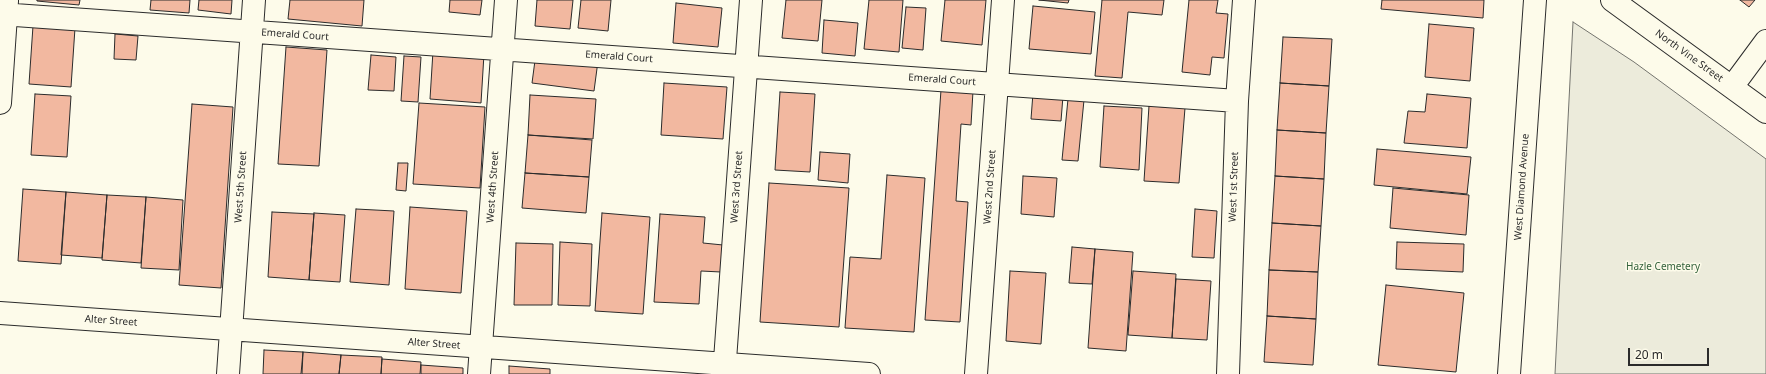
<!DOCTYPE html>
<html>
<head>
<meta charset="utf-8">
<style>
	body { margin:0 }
	#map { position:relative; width:1766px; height:374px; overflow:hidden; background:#fdfbea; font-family:"Noto Sans",sans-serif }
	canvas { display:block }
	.scale { position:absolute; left:1628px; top:348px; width:81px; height:18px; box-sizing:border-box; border:2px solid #2b2b2b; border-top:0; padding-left:5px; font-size:12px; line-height:14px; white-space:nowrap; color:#2b2b2b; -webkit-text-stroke:3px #fdfbea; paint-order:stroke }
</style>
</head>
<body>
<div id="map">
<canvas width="1766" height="374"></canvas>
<div class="scale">20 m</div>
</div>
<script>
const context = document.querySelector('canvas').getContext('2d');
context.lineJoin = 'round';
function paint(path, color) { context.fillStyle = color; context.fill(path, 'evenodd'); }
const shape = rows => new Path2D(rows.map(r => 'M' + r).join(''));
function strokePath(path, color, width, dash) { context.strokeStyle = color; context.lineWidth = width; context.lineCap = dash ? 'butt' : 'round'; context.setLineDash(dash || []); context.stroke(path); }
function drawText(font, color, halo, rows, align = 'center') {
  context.font = font + ' "Noto Sans",sans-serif'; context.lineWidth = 3; context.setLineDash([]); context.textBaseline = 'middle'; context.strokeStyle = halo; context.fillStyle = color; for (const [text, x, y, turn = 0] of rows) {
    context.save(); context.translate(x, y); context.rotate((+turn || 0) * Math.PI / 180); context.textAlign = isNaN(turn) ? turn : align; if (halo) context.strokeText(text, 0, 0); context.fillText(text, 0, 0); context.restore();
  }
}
const green = shape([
	[1573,22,1634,62,1766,159,1766,374,1555,374,1573,22]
]);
paint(green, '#ecebdb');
strokePath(green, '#74746e', 1);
const building = shape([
	[37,0,80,0,79,5,37,1,37,0],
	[151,0,190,0,189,13,150,10,151,0],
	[199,0,232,0,231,14,198,10,199,0],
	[290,0,364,0,362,26,288,19,290,0],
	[450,0,482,0,480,15,449,12,450,0],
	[537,0,573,0,570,29,535,26,537,0],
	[581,0,611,0,608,31,578,28,581,0],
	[786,0,822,0,818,41,782,38,786,0],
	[869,0,903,0,899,52,864,49,869,0],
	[945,0,986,0,982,45,941,41,945,0],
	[1039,0,1069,0,1068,3,1039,0],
	[1102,0,1164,0,1162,15,1128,12,1122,78,1095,76,1102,0],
	[1189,0,1218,0,1216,13,1228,14,1224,58,1212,57,1210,75,1182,72,1189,0],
	[1382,0,1484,0,1483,18,1381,9,1382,0],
	[1740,0,1755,0,1749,7,1740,0],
	[676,3,722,8,718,47,673,43,676,3],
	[1033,6,1095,12,1091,54,1029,49,1033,6],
	[906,7,926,8,923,50,902,48,906,7],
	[824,20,858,23,855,56,822,53,824,20],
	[1429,24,1474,28,1470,81,1425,77,1429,24],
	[33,26,75,28,71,87,29,84,33,26],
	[115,34,138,36,136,60,114,59,115,34],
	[1283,37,1332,39,1329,86,1280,83,1283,37],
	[286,47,327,50,319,166,278,164,286,47],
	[433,51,484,54,481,103,430,99,433,51],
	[536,53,598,61,594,91,532,83,536,53],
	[371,55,396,57,394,91,368,90,371,55],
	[404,56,421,57,418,102,401,101,404,56],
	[664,83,727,87,723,139,661,135,664,83],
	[1280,83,1329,86,1326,133,1277,130,1280,83],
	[941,90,973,91,971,125,961,124,956,201,968,202,960,322,925,320,941,90],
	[780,92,815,94,810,172,775,170,780,92],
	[1033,93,1063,96,1061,121,1031,119,1033,93],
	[35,94,71,96,67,157,31,155,35,94],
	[1427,94,1471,98,1467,148,1404,143,1408,111,1425,112,1427,94],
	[530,95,596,99,593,139,528,135,530,95],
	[1068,99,1084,100,1078,161,1062,160,1068,99],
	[419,103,485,107,480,188,413,184,419,103],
	[192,104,233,107,221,288,179,285,192,104],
	[1104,106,1142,108,1139,170,1100,167,1104,106],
	[1149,106,1185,108,1179,183,1144,181,1149,106],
	[1277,130,1326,133,1324,179,1275,176,1277,130],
	[528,135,592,140,589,177,525,173,528,135],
	[1377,149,1471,157,1467,194,1374,185,1377,149],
	[820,152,850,154,848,183,818,180,820,152],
	[398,163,408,163,406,191,396,190,398,163],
	[525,173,589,177,586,213,522,208,525,173],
	[887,175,925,178,914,332,845,328,850,257,881,259,887,175],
	[1023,176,1057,178,1054,217,1021,214,1023,176],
	[1275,176,1324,179,1321,226,1272,223,1275,176],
	[769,183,849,188,839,327,760,322,769,183],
	[1393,188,1469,195,1466,235,1390,228,1393,188],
	[23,189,66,192,61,264,18,261,23,189],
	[66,192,107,195,102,258,61,255,66,192],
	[107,195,146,197,141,263,102,260,107,195],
	[146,197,183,200,179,270,141,268,146,197],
	[410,207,467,211,461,293,405,289,410,207],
	[356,209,394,211,389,285,350,282,356,209],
	[1195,209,1217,211,1214,258,1192,257,1195,209],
	[272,212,314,214,309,280,268,277,272,212],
	[314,213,345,215,340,282,309,280,314,213],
	[602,213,650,217,643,314,595,311,602,213],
	[660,214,705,217,703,243,723,245,721,272,701,271,699,304,654,302,660,214],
	[1272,223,1321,226,1318,272,1269,270,1272,223],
	[560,242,592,244,590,306,558,305,560,242],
	[1397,242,1464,244,1463,272,1396,269,1397,242],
	[516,243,553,244,552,305,514,305,516,243],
	[1072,247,1095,249,1092,284,1069,283,1072,247],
	[1095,249,1133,252,1126,351,1088,348,1095,249],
	[1269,270,1318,272,1316,319,1267,316,1269,270],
	[1010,271,1046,273,1041,344,1006,341,1010,271],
	[1133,271,1176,274,1172,338,1128,335,1133,271],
	[1176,279,1211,281,1207,340,1172,338,1176,279],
	[1386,285,1464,293,1456,372,1378,365,1386,285],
	[1267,316,1316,319,1313,365,1264,362,1267,316],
	[264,350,303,352,301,374,263,374,264,350],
	[303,352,341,355,339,374,302,374,303,352],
	[341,355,382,357,381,374,339,374,341,355],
	[382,359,421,362,420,374,381,374,382,359],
	[421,365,463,368,463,374,421,374,421,365],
	[509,366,550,369,550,374,509,374,509,366]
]);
paint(building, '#f2b8a0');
strokePath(building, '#2b2b2b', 1);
const minor = shape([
	[1612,0,1766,112],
	[0,14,1237,101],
	[1732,87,1766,41],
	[0,103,7,1],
	[0,313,869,374],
	[228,374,254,0],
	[479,374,506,0],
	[724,374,751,0],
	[976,374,1003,0],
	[1228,374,1237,101,1244,0],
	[1509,374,1535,0]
]);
strokePath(minor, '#2b2b2b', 24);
strokePath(minor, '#fdfbea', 22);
drawText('10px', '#2b2b2b', '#fdfbea', [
	["Emerald Court",295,35,4],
	["North Vine Street",1689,56,36],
	["Emerald Court",619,57,4],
	["Emerald Court",942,80,4],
	["West 5th Street",241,187,-86],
	["West 4th Street",493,187,-86],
	["West 3rd Street",737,187,-86],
	["West 2nd Street",990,187,-86],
	["West 1st Street",1234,187,-88],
	["West Diamond Avenue",1522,187,-86],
	["Alter Street",111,321,4],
	["Alter Street",434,344,4]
]);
drawText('10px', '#34623c', '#fdfbea', [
	["Hazle Cemetery",1663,267]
]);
</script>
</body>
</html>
